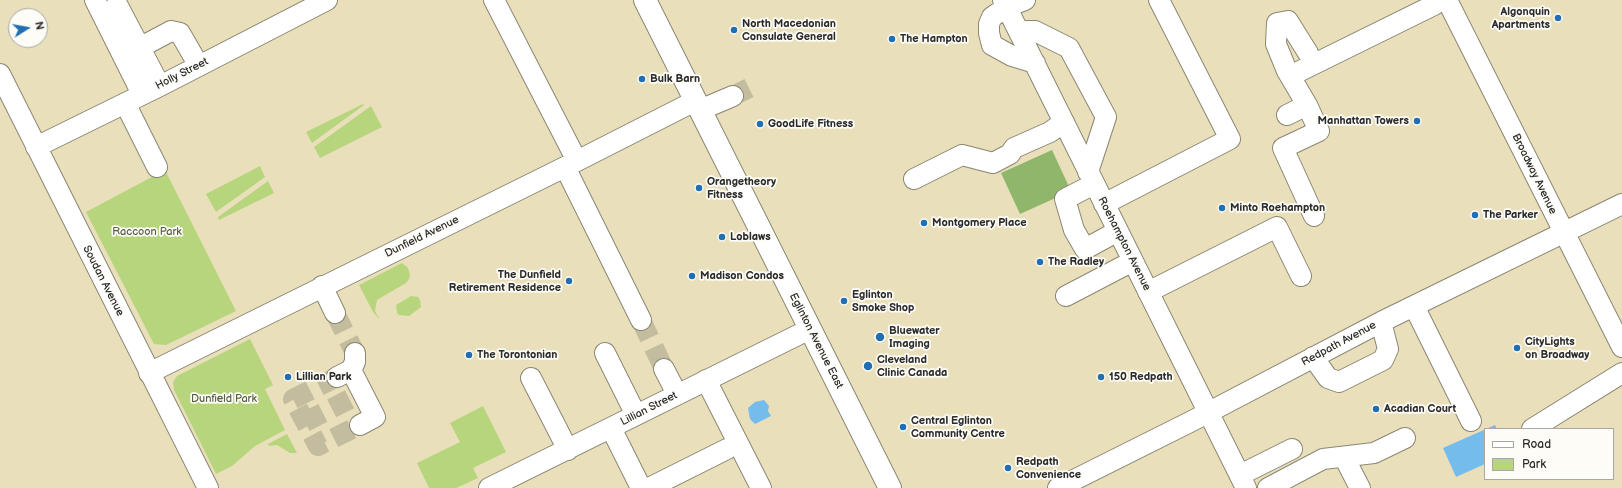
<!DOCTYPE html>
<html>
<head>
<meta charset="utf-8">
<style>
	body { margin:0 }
	#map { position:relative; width:1622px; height:488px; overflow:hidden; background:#e9e0bb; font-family:"Balsamiq Sans",sans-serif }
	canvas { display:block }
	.legend { position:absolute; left:1484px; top:428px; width:130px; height:52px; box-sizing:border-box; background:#fdfcf7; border:1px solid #a9a8a5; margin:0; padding:5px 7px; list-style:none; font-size:12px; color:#2b2b2b }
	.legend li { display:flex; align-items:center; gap:8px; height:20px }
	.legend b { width:20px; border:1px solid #a9a8a5 }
	.north { position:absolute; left:8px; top:8px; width:40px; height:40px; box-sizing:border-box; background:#fdfcf7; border:1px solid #a9a8a5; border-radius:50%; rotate:79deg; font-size:11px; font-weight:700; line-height:16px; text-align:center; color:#2b2b2b }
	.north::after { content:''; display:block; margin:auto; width:14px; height:18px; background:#1f6fb2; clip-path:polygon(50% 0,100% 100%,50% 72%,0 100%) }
</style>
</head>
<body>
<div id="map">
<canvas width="1622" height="488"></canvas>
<ul class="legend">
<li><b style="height:5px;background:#fff"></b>Road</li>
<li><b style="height:11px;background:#b6d57c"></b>Park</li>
</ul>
<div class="north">N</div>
</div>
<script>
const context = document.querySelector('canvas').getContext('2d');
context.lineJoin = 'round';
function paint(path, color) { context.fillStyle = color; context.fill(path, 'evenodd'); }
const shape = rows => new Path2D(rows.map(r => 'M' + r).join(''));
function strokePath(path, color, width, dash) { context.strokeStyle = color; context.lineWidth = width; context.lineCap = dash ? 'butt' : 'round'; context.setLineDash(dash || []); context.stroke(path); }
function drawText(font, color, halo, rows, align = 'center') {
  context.font = font + ' "Balsamiq Sans",sans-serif'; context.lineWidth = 3.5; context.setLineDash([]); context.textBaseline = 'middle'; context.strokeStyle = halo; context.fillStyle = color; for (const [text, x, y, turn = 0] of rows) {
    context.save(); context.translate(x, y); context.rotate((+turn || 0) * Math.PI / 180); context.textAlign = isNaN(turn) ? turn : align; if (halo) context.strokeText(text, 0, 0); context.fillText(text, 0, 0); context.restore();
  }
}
paint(shape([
	[363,104,364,105,312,143,306,132],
	[371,106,382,127,320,158,314,147],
	[260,166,265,177,216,212,206,194],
	[165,170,236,311,166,345,154,344,86,212],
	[268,181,274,193,219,220,218,217],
	[402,263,408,268,410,275,409,279,406,283,377,300,375,311,380,320,373,312,359,285],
	[411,296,418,297,420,300,421,307,409,316,399,315,397,313,396,305],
	[250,339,273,385,265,389,285,430,255,446,232,466,216,474,174,390,173,382,177,376],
	[483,406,506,452,473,468,478,478,456,488,429,488,417,463,460,442,450,423],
	[287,434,297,453,290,453,277,445,269,446,268,444]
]), '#b6d57c');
paint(shape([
	[1052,150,1071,191,1020,214,1001,173]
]), '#90b66c');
paint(shape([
	[764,400,769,406,768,411,771,416,755,424,750,419,748,408,755,402],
	[1495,425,1497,429,1485,429,1485,464,1456,477,1443,448]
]), '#74bcec');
strokePath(shape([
	[733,96,749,88],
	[335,313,355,353],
	[641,320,664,369],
	[337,377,293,399,318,446,360,425],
	[305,422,352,398]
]), '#c3bc9e', 20, [20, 10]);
const minor = shape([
	[95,0,142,94],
	[494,0,577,161],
	[1003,0,1246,488],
	[1025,0,1007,7,992,17,989,24,989,33,992,45,1012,56,1035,63],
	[1447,0,1622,347],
	[117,4,160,86],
	[1019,31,1035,31,1069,48,1106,117,1088,172],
	[139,48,171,31,180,33,199,66],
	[1308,53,1288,21,1277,23,1276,44,1287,71,1307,105,1319,131,1283,148,1314,216],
	[0,74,208,488],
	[1290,76,1434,5],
	[125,103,157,167],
	[700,110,733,96],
	[1287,115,1307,105],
	[36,147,160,86,327,0],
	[565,167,641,320],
	[914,179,962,155,993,163,1010,154,1014,148,1050,132,1064,122],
	[1094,184,1065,199,1074,230,1085,249,1118,231],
	[1104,204,1230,139,1159,0],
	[322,286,335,313],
	[1148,292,1277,227,1301,276],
	[1066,296,1133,261],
	[1414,306,1471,421],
	[605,353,636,415],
	[1313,357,1328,378,1339,382,1383,360,1388,349,1381,322],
	[664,369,677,394],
	[351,370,375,417,360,425],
	[149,373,577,161,695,101],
	[337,377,351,370,355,362,355,353],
	[531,378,568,450],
	[706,380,761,488],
	[611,428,641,488],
	[1532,429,1622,373],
	[1344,457,1360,488],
	[1240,475,1292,449],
	[489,488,810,329],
	[649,488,727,449],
	[1058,488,1192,421,1381,322,1622,204],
	[1268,488,1323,459,1374,453,1405,438]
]);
const major = shape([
	[645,0,890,488]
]);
strokePath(minor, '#8a8673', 22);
strokePath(major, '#8a8673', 24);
strokePath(minor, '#fff', 20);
strokePath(major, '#fff', 22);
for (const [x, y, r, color] of [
	[1558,18,4,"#1f6fb2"],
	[734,30,4,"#1f6fb2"],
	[892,39,4,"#1f6fb2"],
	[642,79,4,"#1f6fb2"],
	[1417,121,4,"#1f6fb2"],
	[760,124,4,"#1f6fb2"],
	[699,188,4,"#1f6fb2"],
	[1222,208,4,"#1f6fb2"],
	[1475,215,4,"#1f6fb2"],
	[924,223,4,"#1f6fb2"],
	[722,237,4,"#1f6fb2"],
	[1040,262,4,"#1f6fb2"],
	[692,276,4,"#1f6fb2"],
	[569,281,4,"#1f6fb2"],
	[844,301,4,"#1f6fb2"],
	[880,337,5,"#1f6fb2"],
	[1517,348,4,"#1f6fb2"],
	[469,355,4,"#1f6fb2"],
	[868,366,5,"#1f6fb2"],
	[288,377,4,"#1f6fb2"],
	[1101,377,4,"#1f6fb2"],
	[1376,409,4,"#1f6fb2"],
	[903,427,4,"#1f6fb2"],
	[1008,468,4,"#1f6fb2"]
]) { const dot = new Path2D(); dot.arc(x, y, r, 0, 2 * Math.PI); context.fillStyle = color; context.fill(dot); strokePath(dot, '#fdfcf7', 1.5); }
drawText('bold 11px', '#2b2b2b', '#fdfcf7', [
	["Algonquin",1550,12,"right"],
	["Apartments",1550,25,"right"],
	["North Macedonian",742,24],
	["Consulate General",742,37],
	["The Hampton",900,39],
	["Bulk Barn",650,79],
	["Manhattan Towers",1409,121,"right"],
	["GoodLife Fitness",768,124],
	["Orangetheory",707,182],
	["Fitness",707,195],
	["Minto Roehampton",1230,208],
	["The Parker",1483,215],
	["Montgomery Place",932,223],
	["Loblaws",730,237],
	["The Radley",1048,262],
	["The Dunfield",561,275,"right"],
	["Retirement Residence",561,288,"right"],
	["Madison Condos",700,276],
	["Eglinton",852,295],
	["Smoke Shop",852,308],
	["Bluewater",889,331],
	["Imaging",889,344],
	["CityLights",1525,342],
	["on Broadway",1525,355],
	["The Torontonian",477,355],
	["Cleveland",877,360],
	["Clinic Canada",877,373],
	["Lillian Park",296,377],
	["150 Redpath",1109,377],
	["Acadian Court",1384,409],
	["Central Eglinton",911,421],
	["Community Centre",911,434],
	["Redpath",1016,462],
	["Convenience",1016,475]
], 'left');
drawText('11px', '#2b2b2b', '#fdfcf7', [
	["Holly Street",182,74,-27],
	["Broadway Avenue",1534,174,64],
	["Dunfield Avenue",422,237,-26],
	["Roehampton Avenue",1124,244,63],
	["Soudan Avenue",103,281,63],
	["Eglinton Avenue East",816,341,63],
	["Redpath Avenue",1339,344,-28],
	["Lillian Street",649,409,-27]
]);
drawText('11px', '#555e43', '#fdfcf7', [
	["Raccoon Park",147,232],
	["Dunfield Park",224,399]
]);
</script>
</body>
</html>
